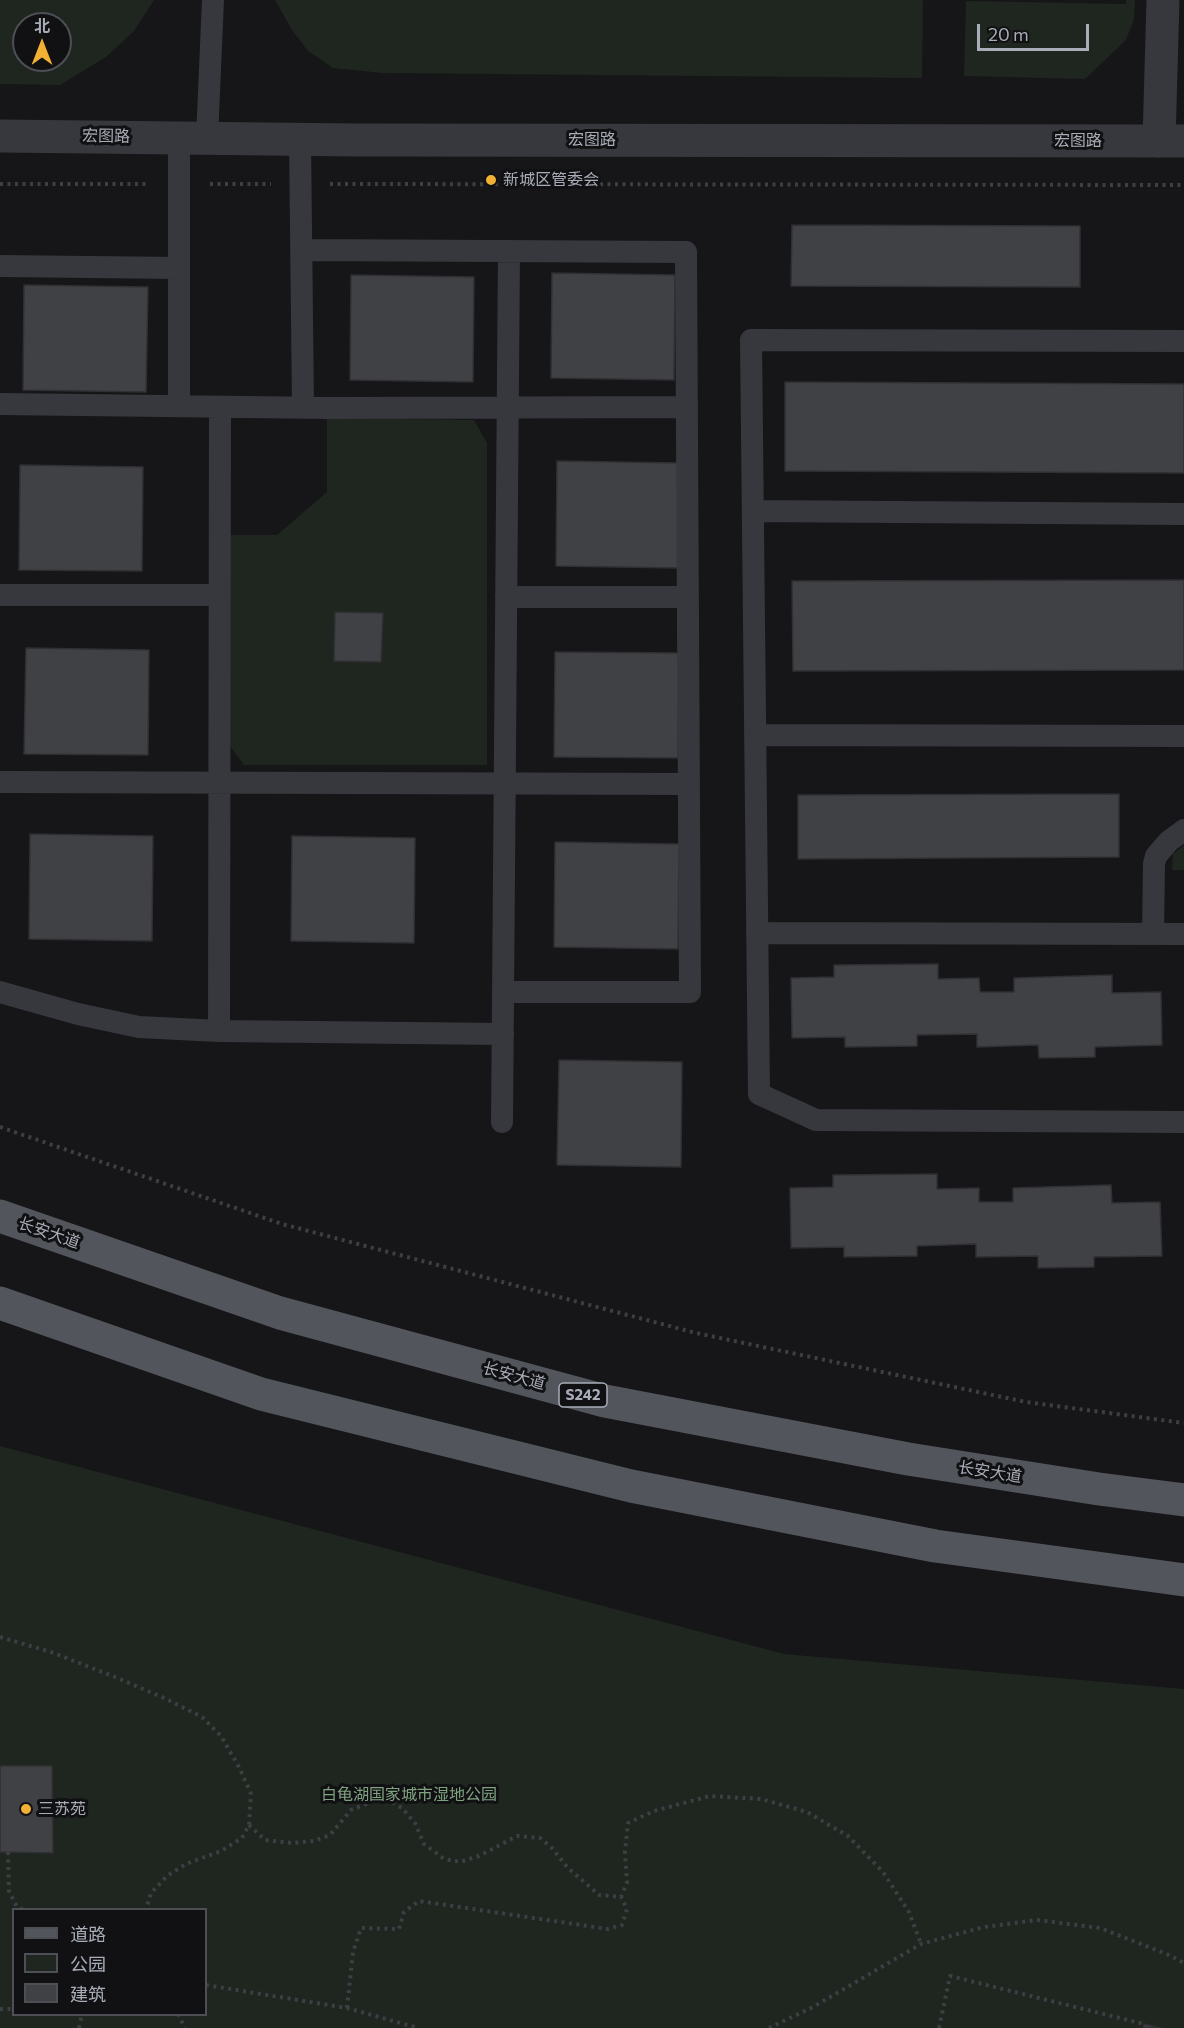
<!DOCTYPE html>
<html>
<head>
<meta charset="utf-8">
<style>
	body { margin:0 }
	#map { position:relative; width:1184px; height:2028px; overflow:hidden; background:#161618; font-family:Commissioner,"Noto Sans SC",sans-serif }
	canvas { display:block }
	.legend { position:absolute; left:12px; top:1908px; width:195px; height:108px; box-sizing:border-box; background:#111113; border:2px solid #4d4f55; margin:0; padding:8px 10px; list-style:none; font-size:18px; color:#a8adb8 }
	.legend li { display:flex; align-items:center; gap:12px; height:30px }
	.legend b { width:30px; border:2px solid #4d4f55 }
	.north { position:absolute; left:12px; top:12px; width:60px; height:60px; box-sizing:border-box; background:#111113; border:2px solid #4d4f55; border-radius:50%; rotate:0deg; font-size:16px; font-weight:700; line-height:24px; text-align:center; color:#a8adb8 }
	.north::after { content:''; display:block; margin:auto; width:21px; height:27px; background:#f2b134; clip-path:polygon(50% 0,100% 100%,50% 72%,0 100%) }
	.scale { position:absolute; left:977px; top:24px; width:112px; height:27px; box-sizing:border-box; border:3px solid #a8adb8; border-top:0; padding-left:8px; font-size:18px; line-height:21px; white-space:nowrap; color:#a8adb8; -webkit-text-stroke:4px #111113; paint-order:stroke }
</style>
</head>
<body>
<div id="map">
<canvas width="1184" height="2028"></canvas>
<ul class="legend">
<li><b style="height:8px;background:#53555c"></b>道路</li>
<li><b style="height:16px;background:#1e261f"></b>公园</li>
<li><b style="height:16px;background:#404145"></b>建筑</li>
</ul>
<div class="north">北</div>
<div class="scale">20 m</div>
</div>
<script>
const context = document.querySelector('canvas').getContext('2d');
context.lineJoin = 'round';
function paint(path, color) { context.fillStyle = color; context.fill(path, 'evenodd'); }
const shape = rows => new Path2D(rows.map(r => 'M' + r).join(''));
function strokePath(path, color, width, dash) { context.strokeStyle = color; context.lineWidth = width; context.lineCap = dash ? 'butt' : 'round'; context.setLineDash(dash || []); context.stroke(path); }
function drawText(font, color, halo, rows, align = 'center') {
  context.font = font + ' Commissioner,"Noto Sans SC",sans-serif'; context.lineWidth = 6; context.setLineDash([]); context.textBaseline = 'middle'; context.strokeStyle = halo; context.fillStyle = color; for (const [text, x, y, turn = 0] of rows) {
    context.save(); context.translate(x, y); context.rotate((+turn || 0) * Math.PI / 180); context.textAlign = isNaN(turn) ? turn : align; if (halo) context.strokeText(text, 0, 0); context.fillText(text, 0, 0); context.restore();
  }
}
paint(shape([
	[0,0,154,0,134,31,106,57,60,85,0,84],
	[24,24,60,24,60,60,24,60],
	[275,0,923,0,922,78,383,73,333,68,308,51,292,30],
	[1126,0,1135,0,1134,19,1126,40,1085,79,964,76,966,1,1126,4],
	[327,418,474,420,487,443,487,765,244,765,223,737,227,535,277,535,327,492],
	[1184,845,1184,870,1172,870,1173,854],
	[0,1446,784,1654,1184,1689,1184,2028,0,2028],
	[14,1910,206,1910,206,2014,14,2014]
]), '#1e261f');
const building = shape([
	[792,225,1080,226,1080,287,791,286,792,225],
	[552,273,675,275,674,380,551,378,552,273],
	[351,275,474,277,473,382,350,380,351,275],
	[24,285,148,287,146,392,23,390,24,285],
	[785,382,1184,384,1184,473,785,471,785,382],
	[557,461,680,463,679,568,556,566,557,461],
	[20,465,143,467,142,571,19,570,20,465],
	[1184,580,1184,670,793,671,792,581,1184,580],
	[335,612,383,613,381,662,334,661,335,612],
	[26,648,149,650,148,755,24,754,26,648],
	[555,652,679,653,678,758,554,757,555,652],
	[1119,794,1119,857,798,859,798,795,1119,794],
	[30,834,153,836,152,941,29,939,30,834],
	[292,836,415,838,414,943,291,941,292,836],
	[555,842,679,844,678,949,554,947,555,842],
	[938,964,938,979,979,978,980,992,1014,992,1014,978,1112,975,1112,993,1161,992,1162,1045,1095,1047,1095,1057,1039,1058,1038,1045,977,1047,977,1034,917,1035,917,1046,845,1047,845,1037,792,1038,791,978,834,977,834,965,938,964],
	[559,1060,682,1062,681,1167,557,1165,559,1060],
	[937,1174,937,1189,979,1188,979,1202,1013,1202,1013,1188,1111,1185,1112,1203,1160,1202,1162,1256,1094,1257,1094,1267,1038,1268,1038,1256,976,1257,976,1244,917,1246,917,1256,844,1257,844,1247,791,1248,790,1188,833,1187,833,1175,937,1174],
	[0,1766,52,1766,53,1853,0,1852,0,1766],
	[1144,2024,1161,2028,1143,2028,1144,2024]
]);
paint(building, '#404145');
strokePath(building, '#303034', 1.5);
strokePath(shape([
	[0,184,148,184],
	[210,184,271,184],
	[330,184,1184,185],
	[0,1127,282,1224,696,1333,1026,1402,1184,1423],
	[0,1637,51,1652,115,1677,164,1698,202,1717,221,1736,239,1767,251,1794,249,1825,242,1838,221,1851,186,1864,167,1876,151,1893,146,1910],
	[249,1825,265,1840,292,1843,314,1841,330,1835,351,1810,371,1802,386,1799,402,1808,415,1823,424,1844,444,1859,460,1862,479,1856,517,1836,540,1838,552,1848,567,1867,599,1895,621,1897,627,1883,625,1852,628,1823,654,1811,710,1796,761,1799,807,1812,848,1836,883,1872,909,1912,921,1944],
	[8,1852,9,1891,17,1907,24,1910],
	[206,1985,347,2008,418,2028],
	[347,2008,353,1952,361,1928,399,1929,404,1912,419,1901,608,1929,622,1925,627,1909,621,1897],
	[0,2009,14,2009],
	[178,2014,185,2028],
	[79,2028,82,2014],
	[769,2028,813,2007,921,1944,984,1927,1037,1920,1100,1928,1169,1955,1184,1963],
	[939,2028,950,1976,1144,2024]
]), '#3d3f44', 4, [3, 4.5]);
strokePath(shape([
	[179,137,179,406],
	[207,138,213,0],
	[300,139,303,407],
	[302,250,686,252,690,992,503,992],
	[0,266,179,268],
	[1184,341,751,340,759,1094,816,1120,1184,1122],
	[0,404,327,408,687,407],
	[753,511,1184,514],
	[0,595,219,595],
	[506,597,688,597],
	[755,735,1184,736],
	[0,782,689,784],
	[757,933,1184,934],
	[1153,934,1154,864,1156,856,1169,841,1184,830],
	[0,992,78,1014,139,1027,219,1031,503,1034],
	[219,1031,220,407],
	[502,1122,509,251]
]), '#37383d', 22);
strokePath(shape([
	[1159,141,1163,0]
]), '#37383d', 33);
strokePath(shape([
	[0,136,357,140,1184,141]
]), '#37383d', 33);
strokePath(shape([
	[0,1216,280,1313,605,1401,908,1459,1099,1489,1184,1500],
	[0,1303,261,1394,631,1486,935,1546,1184,1580]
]), '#53555c', 33);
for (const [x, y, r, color] of [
	[491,180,6,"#f2b134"],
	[26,1809,6,"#f2b134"]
]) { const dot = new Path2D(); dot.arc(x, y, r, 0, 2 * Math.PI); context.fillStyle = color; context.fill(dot); strokePath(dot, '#111113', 2); }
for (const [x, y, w] of [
	[583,1395,48]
]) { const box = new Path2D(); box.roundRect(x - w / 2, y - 12, w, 24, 4.5); context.fillStyle = '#111113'; context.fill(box); strokePath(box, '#a8adb8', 1.5); }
drawText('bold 15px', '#a8adb8', null, [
	["S242",583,1395]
]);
drawText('16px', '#a8adb8', '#111113', [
	["宏图路",106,136,1],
	["宏图路",592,140],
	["宏图路",1078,141],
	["长安大道",49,1233,19],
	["长安大道",514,1376,15],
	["长安大道",990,1472,9]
]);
drawText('16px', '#a8adb8', '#111113', [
	["新城区管委会",503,180],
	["三苏苑",38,1809]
], 'left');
drawText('16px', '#7fa381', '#111113', [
	["白龟湖国家城市湿地公园",409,1795]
]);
</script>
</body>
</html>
